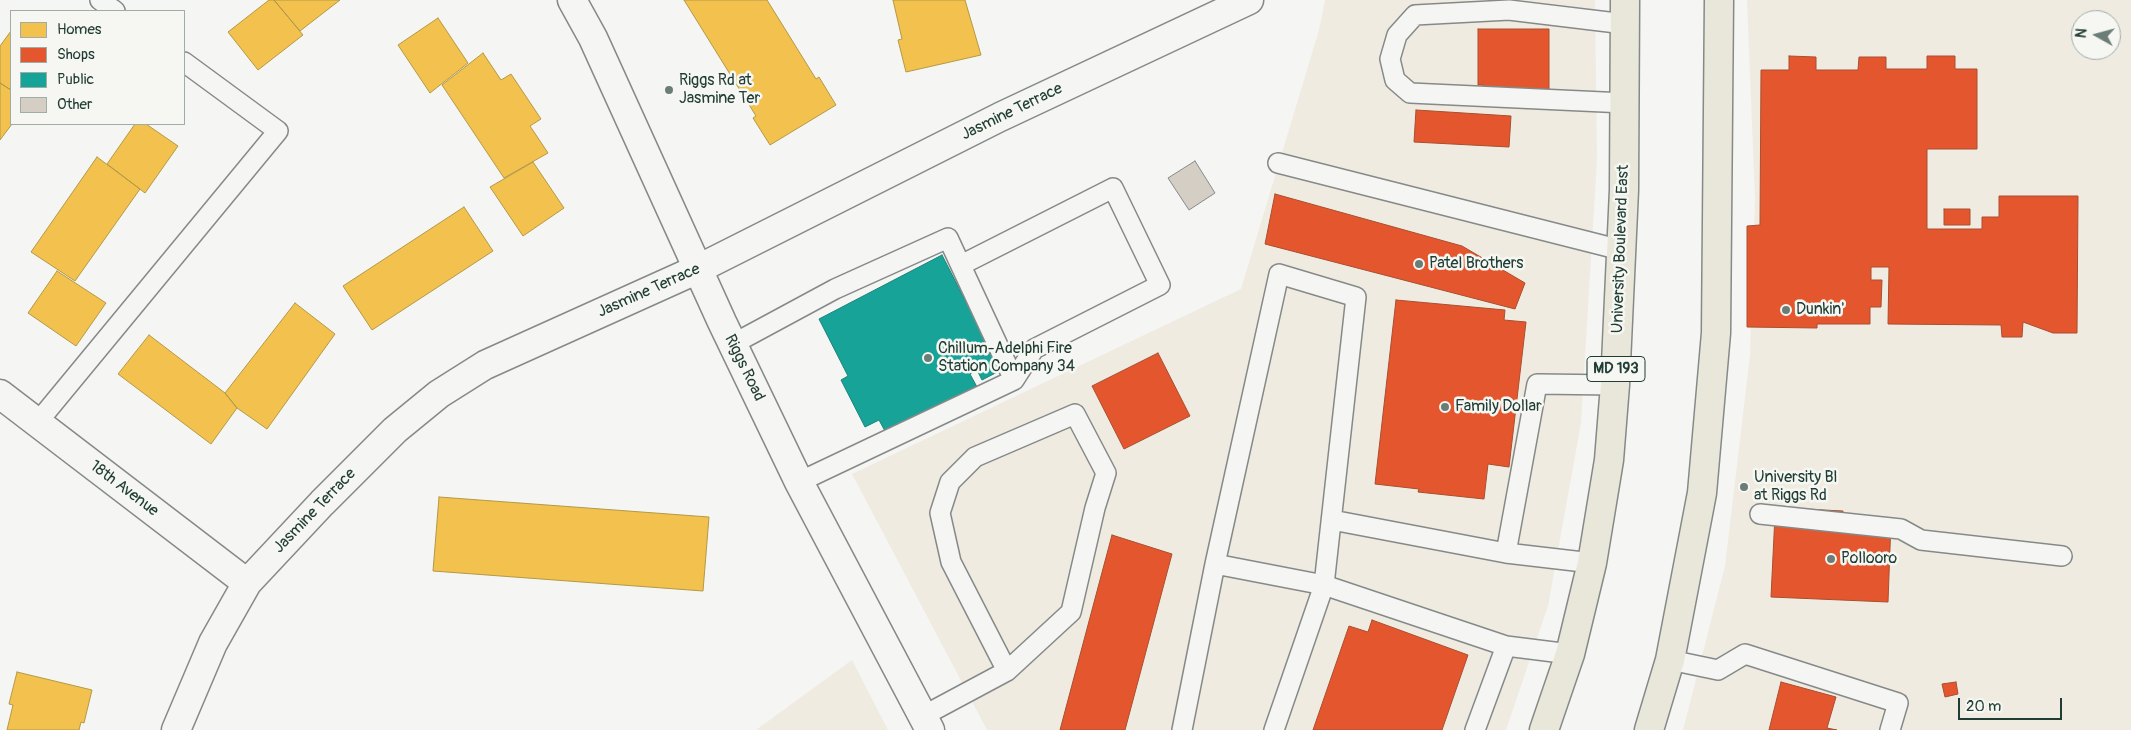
<!DOCTYPE html>
<html>
<head>
<meta charset="utf-8">
<style>
	body { margin:0 }
	#map { position:relative; width:2131px; height:730px; overflow:hidden; background:#f5f5f3; font-family:Pangolin,sans-serif }
	canvas { display:block }
	.legend { position:absolute; left:10px; top:10px; width:175px; height:115px; box-sizing:border-box; background:#f6f6f2; border:1px solid #a0aca6; margin:0; padding:6px 9px; list-style:none; font-size:15px; color:#1f3d34 }
	.legend li { display:flex; align-items:center; gap:10px; height:25px }
	.legend b { width:25px; border:1px solid #a0aca6 }
	.north { position:absolute; left:2071px; top:10px; width:50px; height:50px; box-sizing:border-box; background:#f6f6f2; border:1px solid #a0aca6; border-radius:50%; rotate:277deg; font-size:14px; font-weight:700; line-height:20px; text-align:center; color:#1f3d34 }
	.north::after { content:''; display:block; margin:auto; width:18px; height:22px; background:#6a7d77; clip-path:polygon(50% 0,100% 100%,50% 72%,0 100%) }
	.scale { position:absolute; left:1958px; top:698px; width:104px; height:22px; box-sizing:border-box; border:2px solid #1f3d34; border-top:0; padding-left:6px; font-size:15px; line-height:18px; white-space:nowrap; color:#1f3d34; -webkit-text-stroke:4px #f6f6f2; paint-order:stroke }
</style>
</head>
<body>
<div id="map">
<canvas width="2131" height="730"></canvas>
<ul class="legend">
<li><b style="height:14px;background:#f2c14e"></b>Homes</li>
<li><b style="height:14px;background:#e4572e"></b>Shops</li>
<li><b style="height:14px;background:#17a398"></b>Public</li>
<li><b style="height:14px;background:#d5cec5"></b>Other</li>
</ul>
<div class="north">N</div>
<div class="scale">20 m</div>
</div>
<script>
const context = document.querySelector('canvas').getContext('2d');
context.lineJoin = 'round';
function paint(path, color) { context.fillStyle = color; context.fill(path, 'evenodd'); }
const shape = rows => new Path2D(rows.map(r => 'M' + r).join(''));
function strokePath(path, color, width, dash) { context.strokeStyle = color; context.lineWidth = width; context.lineCap = dash ? 'butt' : 'round'; context.setLineDash(dash || []); context.stroke(path); }
function drawText(font, color, halo, rows, align = 'center') {
  context.font = font + ' Pangolin,sans-serif'; context.lineWidth = 5; context.setLineDash([]); context.textBaseline = 'middle'; context.strokeStyle = halo; context.fillStyle = color; for (const [text, x, y, turn = 0] of rows) {
    context.save(); context.translate(x, y); context.rotate((+turn || 0) * Math.PI / 180); context.textAlign = isNaN(turn) ? turn : align; if (halo) context.strokeText(text, 0, 0); context.fillText(text, 0, 0); context.restore();
  }
}
paint(shape([
	[1325,0,1595,0,1597,160,1581,423,1548,606,1506,730,987,730,852,474,1241,289,1319,30],
	[1747,0,2131,0,2131,730,1683,730,1725,566,1750,355,1755,200],
	[2081,20,2111,20,2111,50,2081,50],
	[852,660,888,730,756,730,760,727]
]), '#f0ebe1');
const homes = shape([
	[269,0,274,0,303,35,258,70,228,32,269,0],
	[274,0,340,0,300,31,274,0],
	[684,0,767,0,816,79,819,77,836,105,770,145,753,118,756,116,684,0],
	[893,0,965,0,981,55,906,72,898,40,902,39,893,0],
	[438,18,468,63,430,93,398,45,438,18],
	[11,31,11,90,0,83,0,46,11,31],
	[483,53,501,80,511,74,541,119,530,126,548,153,504,178,442,85,483,53],
	[0,83,11,90,12,124,0,140,0,83],
	[135,124,146,124,178,146,145,193,107,164,135,124],
	[97,157,140,189,75,281,31,252,97,157],
	[533,162,564,208,523,236,490,187,533,162],
	[464,207,493,251,372,330,343,286,464,207],
	[57,271,106,303,76,346,28,313,57,271],
	[295,303,335,334,267,429,237,408,225,393,295,303],
	[149,335,225,393,237,408,211,444,118,374,149,335],
	[439,497,709,517,703,591,433,571,439,497],
	[17,672,92,690,84,723,81,722,79,730,7,730,13,705,9,704,17,672]
]);
paint(homes, '#f2c14e');
strokePath(homes, '#b39946', 1);
const shops = shape([
	[1478,29,1549,29,1549,94,1483,95,1483,85,1478,85,1478,29],
	[1789,56,1816,57,1816,70,1858,70,1859,57,1886,57,1886,69,1927,69,1927,56,1955,56,1955,69,1977,69,1977,149,1927,149,1927,229,1982,229,1982,217,1999,217,1999,196,2078,196,2077,333,2053,333,2023,322,2022,337,2002,337,2001,325,1888,324,1889,267,1871,267,1871,280,1882,280,1881,307,1870,307,1870,324,1817,324,1817,328,1747,327,1747,226,1760,225,1761,70,1789,70,1789,56],
	[1416,110,1511,116,1509,147,1414,142,1416,110],
	[1275,194,1462,246,1525,283,1515,309,1265,244,1275,194],
	[1944,209,1970,209,1970,225,1944,225,1944,209],
	[1396,300,1505,310,1504,320,1526,322,1509,467,1488,464,1484,499,1418,492,1419,489,1375,484,1396,300],
	[1158,353,1190,416,1124,449,1092,386,1158,353],
	[1804,509,1843,511,1842,519,1891,521,1888,602,1771,597,1775,515,1804,516,1804,509],
	[1112,535,1172,554,1125,730,1060,730,1112,535],
	[1372,620,1468,655,1442,730,1313,730,1349,626,1368,632,1372,620],
	[1781,682,1836,697,1827,728,1837,730,1769,730,1781,682],
	[1956,682,1958,694,1945,697,1942,684,1956,682]
]);
paint(shops, '#e4572e');
strokePath(shops, '#a94f30', 1);
const public = shape([
	[942,255,966,302,970,300,1009,366,982,380,977,370,970,374,977,387,885,431,879,420,865,427,841,380,848,376,819,319,942,255]
]);
paint(public, '#17a398');
strokePath(public, '#19847a', 1);
const building = shape([
	[1195,161,1215,193,1189,210,1168,178,1195,161]
]);
paint(building, '#d5cec5');
strokePath(building, '#858a88', 1);
const service = shape([
	[100,0,115,11],
	[1625,24,1509,10,1415,15,1397,35,1390,59,1395,80,1410,93,1625,103],
	[1278,163,1621,250],
	[733,344,835,289,948,238,1014,380],
	[37,423,278,131,184,62],
	[799,482,1014,380,1034,349,1160,285,1113,188,961,265],
	[1760,514,1901,529,1921,540,2062,556],
	[1332,520,1506,553,1592,563],
	[1506,553,1537,384,1615,385],
	[1215,564,1324,585,1506,646,1570,654],
	[1670,660,1718,670,1745,654,1898,703,1890,730],
	[923,716,1007,671,1071,612,1095,508,1106,473,1075,414,975,457,950,482,940,513,951,562,1007,671],
	[1182,730,1215,564,1279,274,1356,297,1324,585,1274,730],
	[1475,730,1506,646]
]);
const minor = shape([
	[0,394,247,583],
	[176,730,213,643,247,583,322,503,395,430,439,394,485,365,698,269,1000,117,1249,0]
]);
const secondary = shape([
	[572,0,593,38,722,322,799,482,930,730]
]);
const primary = shape([
	[1544,730,1570,654,1592,563,1609,460,1615,385,1624,190,1625,0],
	[1649,730,1670,660,1702,493,1716,333,1719,0]
]);
strokePath(service, '#858a88', 22);
strokePath(minor, '#858a88', 31);
strokePath(secondary, '#858a88', 31);
strokePath(primary, '#858a88', 31);
strokePath(service, '#f5f5f3', 19);
strokePath(minor, '#f5f5f3', 28);
strokePath(secondary, '#f5f5f3', 28);
strokePath(primary, '#e9e7da', 28);
for (const [x, y, r, color] of [
	[669,90,5,"#6a7d77"],
	[1419,264,5,"#6a7d77"],
	[1786,310,5,"#6a7d77"],
	[928,358,5,"#6a7d77"],
	[1445,407,5,"#6a7d77"],
	[1744,487,5,"#6a7d77"],
	[1831,559,5,"#6a7d77"]
]) { const dot = new Path2D(); dot.arc(x, y, r, 0, 2 * Math.PI); context.fillStyle = color; context.fill(dot); strokePath(dot, '#f6f6f2', 2); }
for (const [x, y, w] of [
	[1616,369,58]
]) { const box = new Path2D(); box.roundRect(x - w / 2, y - 12.5, w, 25, 4); context.fillStyle = '#f6f6f2'; context.fill(box); strokePath(box, '#1f3d34', 1); }
drawText('bold 15px', '#1f3d34', null, [
	["MD 193",1616,369]
]);
drawText('16px', '#1f3d34', '#f6f6f2', [
	["Riggs Rd at",679,81],
	["Jasmine Ter",679,99],
	["Patel Brothers",1429,264],
	["Dunkin'",1796,310],
	["Chillum-Adelphi Fire",938,349],
	["Station Company 34",938,367],
	["Family Dollar",1455,407],
	["University Bl",1754,478],
	["at Riggs Rd",1754,496],
	["Pollooro",1841,559]
], 'left');
drawText('16px', '#1f3d34', '#f6f6f2', [
	["Jasmine Terrace",1012,112,-26],
	["University Boulevard East",1621,249,-88],
	["Jasmine Terrace",649,291,-24],
	["Riggs Road",744,368,64],
	["18th Avenue",124,489,37],
	["Jasmine Terrace",315,511,-46]
]);
</script>
</body>
</html>
